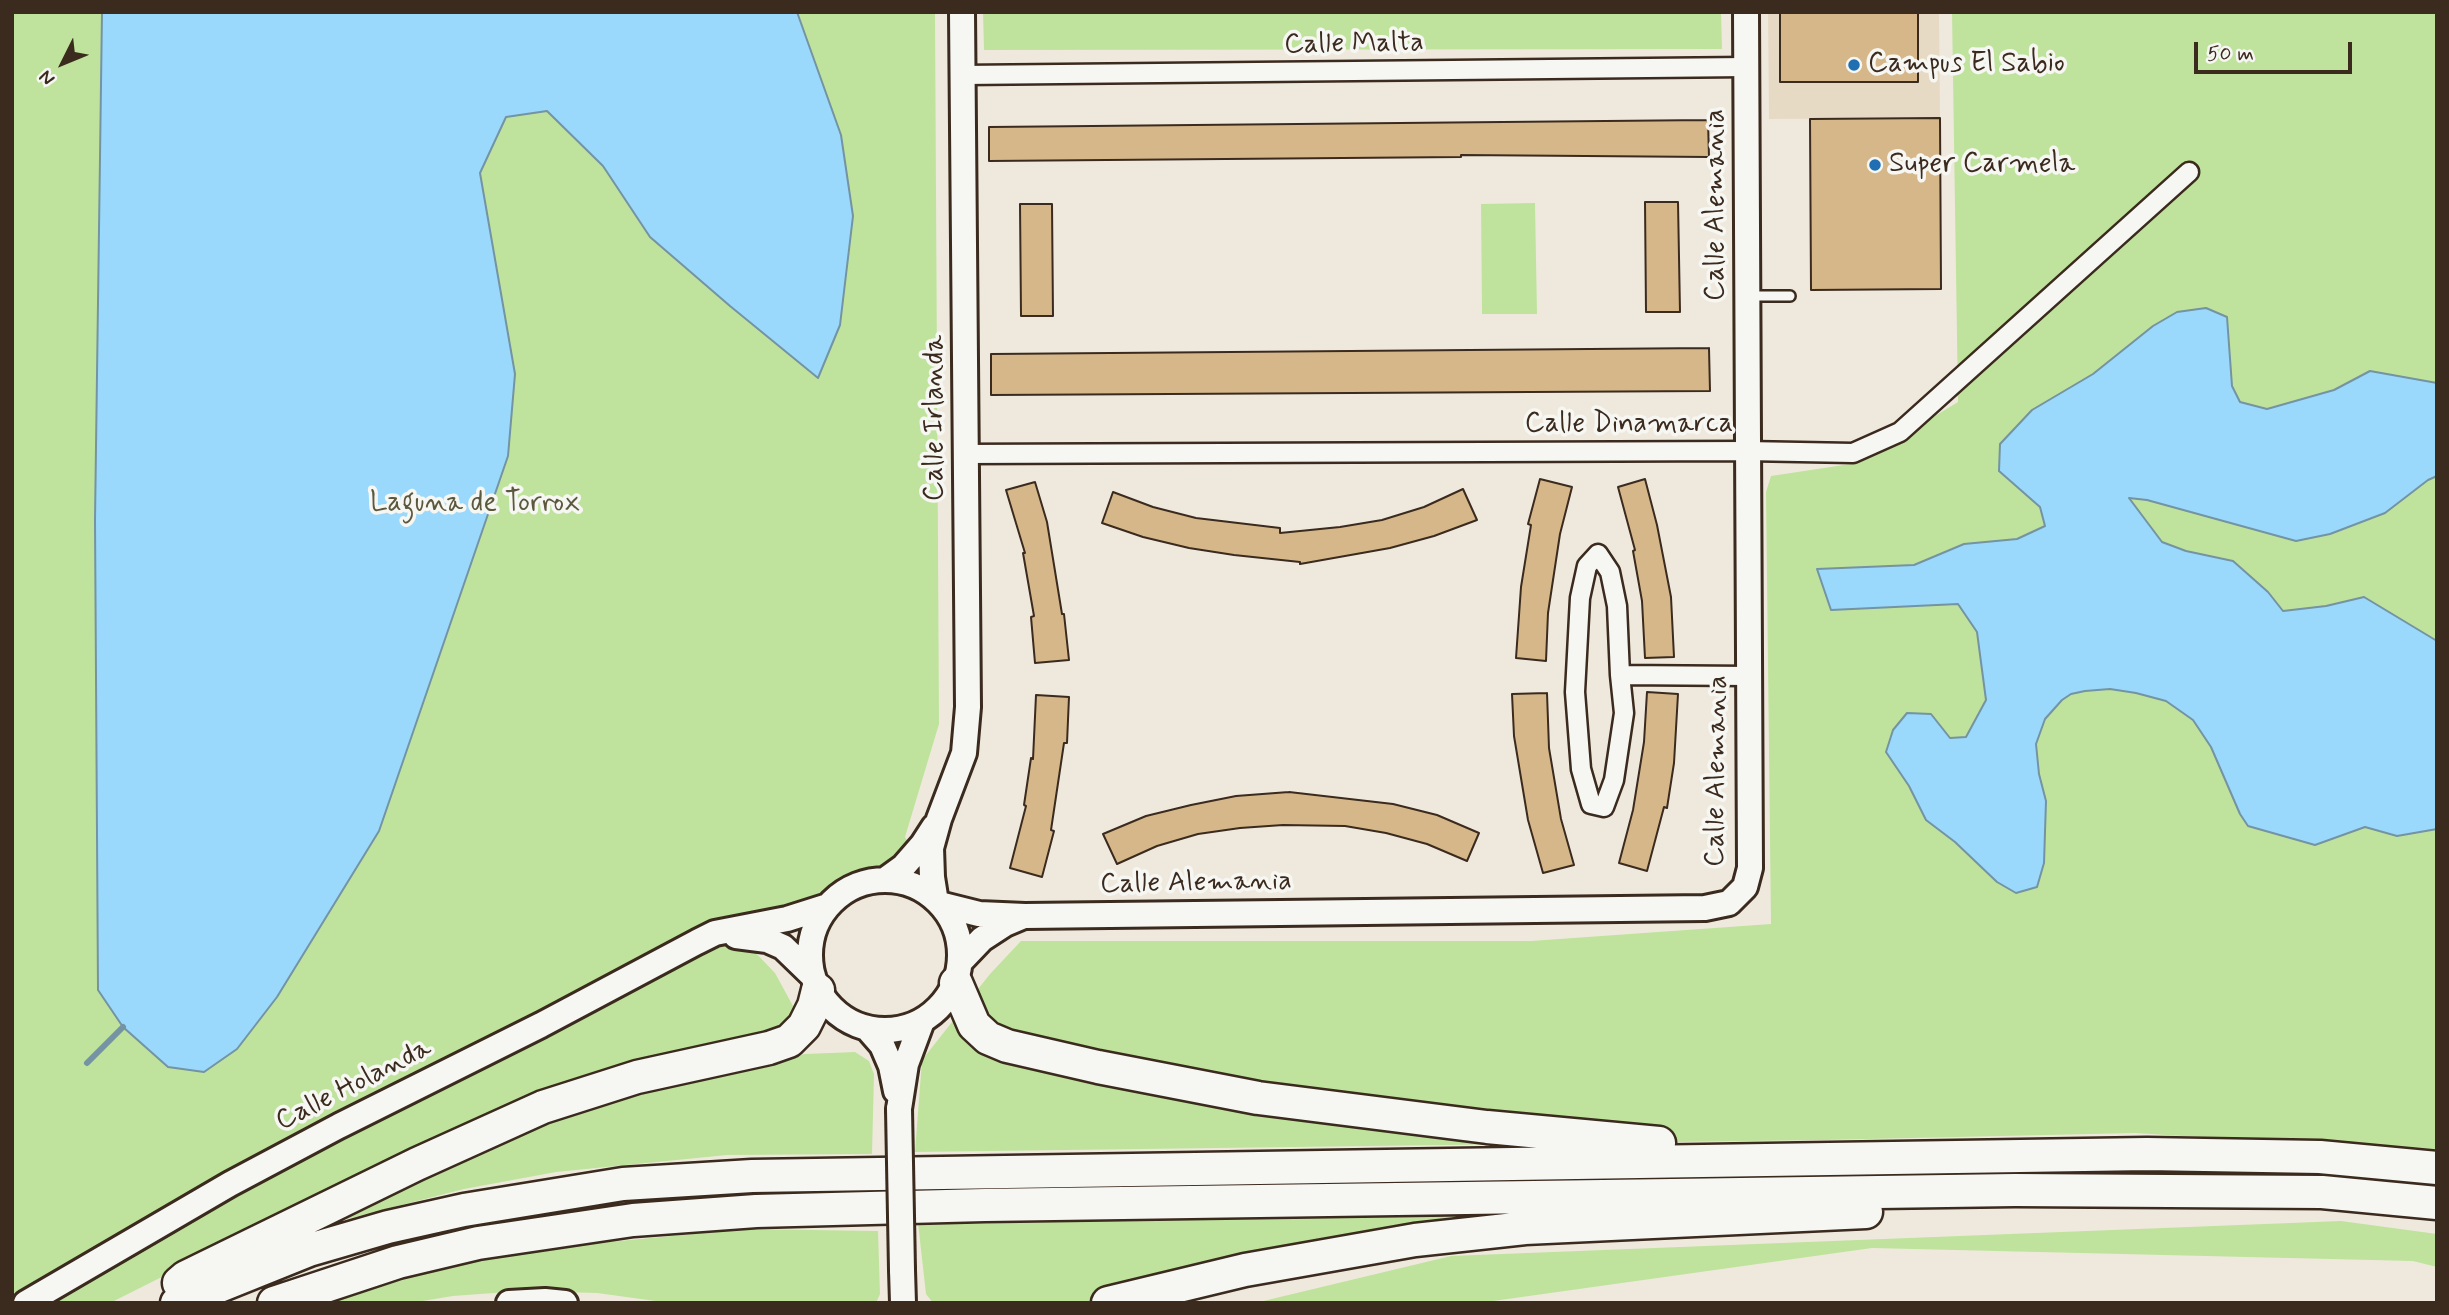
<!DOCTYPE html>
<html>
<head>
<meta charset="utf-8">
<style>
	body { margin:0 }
	#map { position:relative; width:2449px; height:1315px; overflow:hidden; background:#efe9dd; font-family:Mynerve,sans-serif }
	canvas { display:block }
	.frame { position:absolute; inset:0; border:14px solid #3b2a1e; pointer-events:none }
	.north { position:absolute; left:28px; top:28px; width:70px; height:70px; -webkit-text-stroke:5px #f6f6f2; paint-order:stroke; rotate:227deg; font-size:19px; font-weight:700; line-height:28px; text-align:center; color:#3b2a1e }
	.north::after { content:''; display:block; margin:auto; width:24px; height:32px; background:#3b2a1e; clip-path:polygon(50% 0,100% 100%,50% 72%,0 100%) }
	.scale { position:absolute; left:2194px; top:42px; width:158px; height:32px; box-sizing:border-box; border:4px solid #3b2a1e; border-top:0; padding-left:9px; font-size:21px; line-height:24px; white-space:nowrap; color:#3b2a1e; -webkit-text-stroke:5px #f6f6f2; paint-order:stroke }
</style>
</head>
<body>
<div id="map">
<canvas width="2449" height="1315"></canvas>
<div class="frame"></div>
<div class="north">N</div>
<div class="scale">50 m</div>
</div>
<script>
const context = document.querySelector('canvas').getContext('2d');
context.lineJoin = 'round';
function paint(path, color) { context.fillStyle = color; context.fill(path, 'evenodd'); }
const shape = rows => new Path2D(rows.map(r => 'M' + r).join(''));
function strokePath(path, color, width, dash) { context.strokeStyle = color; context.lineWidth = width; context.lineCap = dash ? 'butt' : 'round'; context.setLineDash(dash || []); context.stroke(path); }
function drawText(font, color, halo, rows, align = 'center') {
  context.font = font + ' Mynerve,sans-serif'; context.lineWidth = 7; context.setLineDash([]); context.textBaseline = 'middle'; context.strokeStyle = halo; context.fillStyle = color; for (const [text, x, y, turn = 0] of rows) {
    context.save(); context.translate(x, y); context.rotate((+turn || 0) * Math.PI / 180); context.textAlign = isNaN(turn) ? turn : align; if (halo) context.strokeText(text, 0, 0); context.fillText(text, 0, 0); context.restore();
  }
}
paint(shape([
	[1768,12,1939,12,1940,118,1769,119]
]), '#e7dac4');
paint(shape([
	[12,12,935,12,939,724,905,837,916,855,891,874,852,892,817,904,752,949,775,973,793,1006,783,1030,317,1199,110,1303,12,1303],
	[983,12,1721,12,1722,49,984,50],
	[1952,12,2437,12,2437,1152,2135,1133,1823,1140,915,1152,922,1060,990,974,1021,941,1531,941,1771,924,1766,492,1771,476,1857,463,1958,402],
	[1535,203,1537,314,1482,314,1481,204],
	[855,1052,869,1061,874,1074,872,1154,727,1155,556,1172,464,1189,308,1229,533,1125,689,1077,805,1054],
	[1460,1213,1515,1217,1079,1303,933,1303,926,1294,918,1223,955,1224],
	[2341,1221,2437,1234,2437,1267,2413,1261,1872,1248,1479,1303,1255,1303,1451,1256],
	[745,1229,878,1231,880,1294,876,1303,670,1303,597,1293,521,1291,453,1296,411,1303,325,1303,453,1265,577,1245]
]), '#bfe39d');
const water = shape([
	[102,12,797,12,841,135,853,216,840,325,818,378,730,306,650,237,603,166,547,111,506,117,480,173,515,374,508,456,379,831,277,997,237,1049,204,1072,168,1067,123,1027,98,990,95,520,102,12],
	[2206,308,2227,317,2232,386,2240,402,2267,409,2334,390,2370,371,2437,383,2437,476,2428,480,2385,513,2330,534,2296,541,2147,500,2129,498,2162,542,2186,551,2233,561,2268,592,2283,611,2326,606,2364,597,2437,641,2437,829,2397,836,2365,827,2315,845,2248,826,2240,814,2211,747,2193,720,2166,701,2136,693,2110,689,2085,691,2071,694,2062,700,2045,719,2036,744,2039,774,2046,801,2044,863,2037,887,2016,893,1997,882,1955,842,1926,820,1909,786,1886,752,1893,730,1907,713,1931,714,1950,738,1966,737,1986,700,1977,632,1958,604,1831,610,1817,569,1914,565,1964,544,2017,539,2045,526,2040,507,1999,471,2000,444,2032,410,2093,374,2153,326,2177,312,2206,308]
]);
paint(water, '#9ad9fb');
strokePath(water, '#7493a3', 2);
strokePath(shape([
	[87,1063,123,1027]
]), '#7493a3', 6);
const building = shape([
	[1780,12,1918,12,1918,82,1780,82,1780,12],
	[1940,118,1941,289,1811,290,1810,119,1940,118],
	[1708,120,1709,157,1461,155,1461,157,989,161,989,127,1708,120],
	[1645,202,1678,202,1680,312,1646,312,1645,202],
	[1020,204,1052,204,1053,316,1021,316,1020,204],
	[1709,348,1710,391,991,395,991,354,1709,348],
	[1540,479,1572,487,1560,534,1548,613,1546,661,1516,658,1521,587,1531,525,1528,524,1540,479],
	[1645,479,1657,525,1671,597,1674,657,1645,658,1642,601,1633,551,1635,550,1618,487,1645,479],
	[1035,482,1047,522,1062,614,1064,614,1069,660,1035,663,1031,617,1034,616,1023,553,1025,553,1006,490,1035,482],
	[1463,489,1477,520,1434,536,1390,548,1300,564,1300,562,1234,555,1189,548,1143,537,1102,523,1113,492,1153,507,1196,518,1280,528,1280,533,1340,527,1382,520,1424,507,1463,489],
	[1647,692,1678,694,1674,763,1667,808,1664,807,1647,871,1619,863,1633,810,1644,742,1647,692],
	[1547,693,1549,748,1561,819,1574,865,1543,873,1528,820,1514,736,1512,694,1547,693],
	[1036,695,1069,697,1067,743,1064,743,1051,830,1054,831,1042,877,1010,868,1026,806,1024,805,1031,758,1033,759,1036,695],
	[1289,792,1393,804,1437,815,1479,833,1467,861,1427,844,1386,833,1345,826,1283,825,1240,828,1198,834,1157,846,1117,864,1103,834,1146,816,1191,805,1236,796,1289,792]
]);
paint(building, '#d5b789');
strokePath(building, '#3b2a1e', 2);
const lane = shape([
	[1748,296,1790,296]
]);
const street = shape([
	[963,75,1746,67],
	[965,454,1746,451,1853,453,1900,432,2189,172],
	[1620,675,1617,606,1610,572,1598,554,1587,566,1580,598,1575,692,1581,769,1591,804,1604,807,1614,780,1624,713,1620,675,1749,676]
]);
const secondary = shape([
	'810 955a75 75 0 1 1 150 0a75 75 0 1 1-150 0Z',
	[885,880,903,867,923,844,934,827],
	[935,896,932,877,931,848,939,819,964,753,968,707,962,12],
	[943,905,979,914,1025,916,1705,908,1729,903,1745,887,1750,868,1746,12],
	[736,936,767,940,783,947,813,976],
	[960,962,982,939,1005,924,1024,916],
	[868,1029,882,1045,891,1066,896,1091],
	[899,1109,906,1064,922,1021],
	[902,1270,903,1303],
	[26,1303,230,1184,339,1126,541,1025,697,942,715,933,787,919,828,906],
	[509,1303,545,1301,565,1303]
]);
const highway = shape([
	[956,983,974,1025,988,1038,1007,1046,1098,1067,1258,1098,1487,1127,1659,1143],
	[179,1283,186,1277,417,1164,543,1107,637,1077,769,1048,789,1041,804,1026,814,1006,818,990],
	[177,1303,309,1250,388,1227,464,1210,623,1184,752,1176,2147,1154,2320,1157,2437,1168],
	[274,1303,398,1262,478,1243,633,1220,756,1211,985,1205,2015,1190,2322,1192,2437,1203],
	[1108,1303,1245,1270,1415,1240,1525,1228,1866,1212]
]);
strokePath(lane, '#3b2a1e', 14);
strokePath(street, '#3b2a1e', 23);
strokePath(secondary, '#3b2a1e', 30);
strokePath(highway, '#3b2a1e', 37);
strokePath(lane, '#f6f6f2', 9);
strokePath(street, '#f6f6f2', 18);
strokePath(secondary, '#f6f6f2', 24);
strokePath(highway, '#f6f6f2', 32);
const secondaryBridge = shape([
	[899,1109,902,1270]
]);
strokePath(secondaryBridge, '#3b2a1e', 30, []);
strokePath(secondaryBridge, '#f6f6f2', 24);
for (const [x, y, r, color] of [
	[1854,65,7,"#1f6fb2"],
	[1875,165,7,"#1f6fb2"]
]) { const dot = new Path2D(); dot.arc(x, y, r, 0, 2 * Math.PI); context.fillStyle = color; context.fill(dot); strokePath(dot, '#f6f6f2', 2.5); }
drawText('28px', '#3b2a1e', '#f6f6f2', [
	["Calle Malta",1354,45,-1],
	["Calle Alemania",1717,205,-90],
	["Calle Irlanda",936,418,-90],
	["Calle Dinamarca",1629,425],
	["Calle Alemania",1718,771,-89],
	["Calle Alemania",1196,884,-1],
	["Calle Holanda",354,1086,-27]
]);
drawText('28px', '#3b2a1e', '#f6f6f2', [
	["Campus El Sabio",1868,65],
	["Super Carmela",1889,165]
], 'left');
drawText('28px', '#5c583e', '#f6f6f2', [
	["Laguna de Torrox",475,504]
]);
</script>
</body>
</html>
